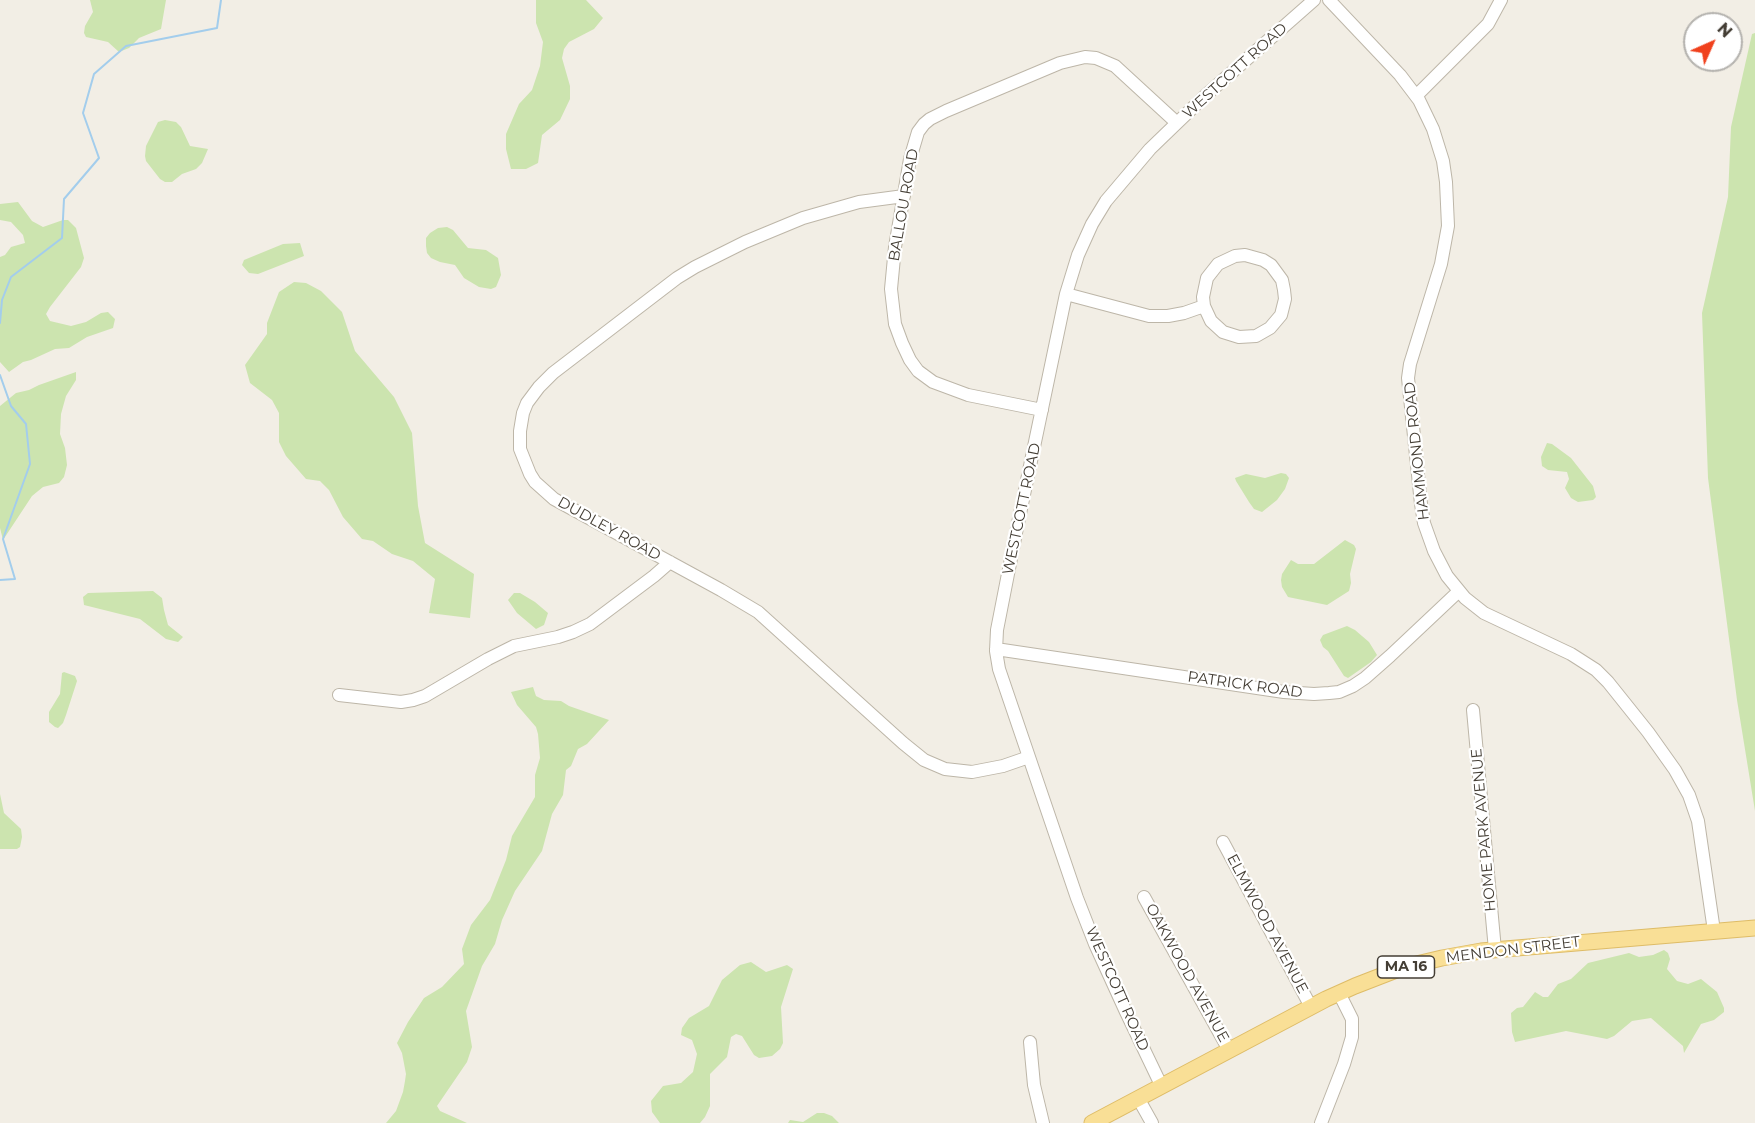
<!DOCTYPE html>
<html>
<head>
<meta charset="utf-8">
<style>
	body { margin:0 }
	#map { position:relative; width:1755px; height:1123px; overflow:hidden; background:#f2eee5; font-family:Montserrat,sans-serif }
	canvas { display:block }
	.north { position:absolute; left:1683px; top:12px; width:60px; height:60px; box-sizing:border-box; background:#fff; border:2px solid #b4b2ae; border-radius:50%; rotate:45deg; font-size:16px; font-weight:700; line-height:24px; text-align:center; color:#443e35 }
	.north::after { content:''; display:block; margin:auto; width:21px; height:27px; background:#f0411d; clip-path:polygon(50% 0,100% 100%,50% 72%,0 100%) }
</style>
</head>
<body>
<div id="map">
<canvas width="1755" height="1123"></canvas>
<div class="north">N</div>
</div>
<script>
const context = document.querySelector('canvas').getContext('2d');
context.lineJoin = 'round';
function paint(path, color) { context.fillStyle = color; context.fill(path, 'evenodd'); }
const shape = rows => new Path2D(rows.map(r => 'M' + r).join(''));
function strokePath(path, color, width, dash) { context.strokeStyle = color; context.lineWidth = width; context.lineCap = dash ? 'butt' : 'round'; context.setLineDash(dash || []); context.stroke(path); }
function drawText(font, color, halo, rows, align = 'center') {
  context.font = font + ' Montserrat,sans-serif'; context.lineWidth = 4.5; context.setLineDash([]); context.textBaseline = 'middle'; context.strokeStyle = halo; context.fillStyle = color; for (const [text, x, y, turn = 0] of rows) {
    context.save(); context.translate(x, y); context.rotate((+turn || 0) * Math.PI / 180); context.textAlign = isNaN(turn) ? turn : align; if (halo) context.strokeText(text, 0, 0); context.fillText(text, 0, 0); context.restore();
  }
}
paint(shape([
	[90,0,166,0,161,29,139,38,129,48,119,52,108,42,86,37,84,33,85,26,93,12],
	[536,0,586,0,603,18,594,29,569,42,564,49,562,58,570,86,570,99,560,120,542,135,538,163,526,169,511,169,506,149,506,134,519,104,532,90,540,66,543,42,536,23],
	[1755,33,1755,811,1737,700,1708,478,1702,313,1728,197,1731,127,1752,34],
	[165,120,176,122,181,127,190,146,208,149,202,163,196,169,182,174,172,182,165,182,160,179,146,161,145,156,146,146,158,122],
	[18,202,32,221,43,227,63,220,68,220,76,228,84,258,81,267,50,307,46,314,50,321,71,326,86,322,101,313,108,312,115,319,113,328,87,337,69,348,55,349,31,360,23,362,9,372,0,362,0,257,5,255,11,247,25,243,23,235,11,222,0,220,0,204],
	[447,227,453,230,468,248,486,250,498,258,501,275,496,287,491,289,479,287,464,278,455,265,440,262,431,258,427,253,426,246,426,238,430,233,438,228],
	[300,243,304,256,258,274,249,273,242,265,244,260,283,244],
	[294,282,306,283,321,291,342,312,355,351,394,397,412,433,418,506,425,543,474,574,470,618,429,613,435,579,413,561,392,554,373,541,362,539,343,517,329,490,320,481,306,479,286,456,279,442,279,413,272,400,250,383,245,365,267,334,267,323,279,292],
	[76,372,76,380,66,396,61,414,60,434,65,448,67,465,64,477,59,483,43,487,32,496,3,540,0,528,0,406,16,393,29,390,39,385],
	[1547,443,1552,444,1571,458,1593,486,1596,497,1593,500,1578,502,1571,498,1565,488,1569,479,1567,472,1548,470,1542,466,1541,457],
	[1281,473,1286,474,1289,478,1285,489,1277,500,1262,512,1254,509,1249,502,1236,481,1235,478,1246,474,1265,478],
	[1345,540,1354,545,1356,549,1350,574,1351,583,1349,591,1327,605,1288,597,1282,587,1281,580,1282,574,1291,560,1298,564,1314,564],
	[153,591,162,598,164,610,168,625,183,637,178,642,166,639,140,619,84,605,83,597,88,593],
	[514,593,520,593,535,602,548,613,544,625,536,629,517,613,508,600],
	[1347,626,1355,630,1369,642,1377,655,1371,662,1348,678,1344,676,1328,651,1323,647,1320,640,1323,635],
	[64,672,75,676,77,681,66,715,63,723,58,728,55,727,49,722,49,712,60,694,62,673],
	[533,687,536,696,544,700,561,701,569,706,609,720,587,744,578,749,571,766,566,770,563,795,552,814,542,851,515,891,502,920,495,944,482,966,466,1011,472,1047,467,1062,437,1106,440,1111,467,1123,386,1123,396,1111,403,1092,405,1081,406,1074,402,1053,397,1043,408,1022,424,998,442,987,464,964,462,949,471,925,490,900,506,860,512,836,535,797,535,775,540,758,538,734,536,727,517,705,511,692],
	[0,794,4,813,21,829,22,837,20,847,17,849,0,849],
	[1664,950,1668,953,1670,959,1667,969,1677,981,1688,984,1701,979,1717,992,1724,1008,1724,1012,1714,1020,1701,1024,1684,1053,1683,1046,1651,1018,1632,1021,1614,1036,1607,1039,1566,1031,1515,1042,1512,1032,1511,1013,1517,1008,1523,1007,1535,992,1543,997,1548,997,1558,984,1571,979,1588,963,1629,953,1639,957,1653,955],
	[751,962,766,972,787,965,793,969,781,1007,783,1043,780,1049,772,1056,759,1058,754,1055,742,1036,736,1034,731,1037,727,1057,710,1074,710,1106,705,1117,700,1123,660,1123,652,1112,651,1101,663,1086,681,1083,693,1072,697,1054,692,1040,681,1035,682,1028,689,1018,709,1006,722,980,740,965],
	[817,1113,824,1113,832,1116,839,1123,788,1123,790,1120,803,1122]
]), '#cce4af');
strokePath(shape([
	[0,323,2,300,11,277,62,238,64,199,99,158,83,113,94,74,126,46,217,28,221,0],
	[0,375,11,406,26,424,30,464,3,539,15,579,0,580]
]), '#a3cdec', 2);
const minor = shape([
	[1329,0,1400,75,1419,100,1433,129,1443,161,1446,182,1448,226,1441,264,1410,364,1408,378,1421,504,1424,523,1434,551,1447,576,1465,598,1484,613,1571,654,1596,670,1608,682,1648,732,1675,770,1689,795,1698,821,1714,931],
	[1416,96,1488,24,1501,0],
	[904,196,859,202,803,218,745,242,695,267,677,278,553,373,539,387,527,403,523,413,520,431,520,449,530,474,535,482,554,499,721,590,758,612,903,743,924,760,945,769,972,772,1003,766,1029,757],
	[1066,294,1149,316,1168,316,1184,313,1204,306,1203,297,1207,278,1218,264,1235,256,1245,255,1263,260,1271,265,1282,280,1284,290,1285,299,1281,315,1270,328,1256,336,1239,337,1223,332,1211,321,1204,306],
	[1042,410,968,395,933,382,918,371,910,360,902,343,895,324,891,289,895,247,910,159,918,132,924,124,930,119,946,111,1060,63,1085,57,1096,58,1115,66,1177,123],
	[996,649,1284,692,1314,694,1329,693,1339,692,1353,686,1365,678,1390,656,1459,591],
	[339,695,401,702,413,700,425,696,488,659,514,646,558,637,573,632,590,624,654,576,670,562],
	[1473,710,1495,950],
	[1223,842,1311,1007],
	[1144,897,1229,1050],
	[1030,1042,1034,1085,1043,1123],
	[1161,1085,1126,1012,1095,944,1077,898,999,669,996,651,997,630,1017,528,1066,294,1078,255,1092,224,1106,201,1150,149,1206,95,1314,0],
	[1138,1098,1152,1123],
	[1321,1123,1344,1064,1352,1037,1352,1019,1339,993]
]);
const major = shape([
	[1092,1123,1326,999,1355,986,1404,967,1442,958,1481,951,1755,928]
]);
strokePath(minor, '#bdb6a8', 14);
strokePath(major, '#debc67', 17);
strokePath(minor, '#fff', 12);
strokePath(major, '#f9df96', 15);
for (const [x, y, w] of [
	[1406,967,57]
]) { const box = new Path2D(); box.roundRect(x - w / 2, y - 11, w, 22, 4.5); context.fillStyle = '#fff'; context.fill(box); strokePath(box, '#443e35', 1.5); }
drawText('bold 14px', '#443e35', null, [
	["MA 16",1406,967]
]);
drawText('15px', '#443e35', '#fff', [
	["WESTCOTT ROAD",1235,71,-42],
	["BALLOU ROAD",904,205,-80],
	["HAMMOND ROAD",1417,451,-96],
	["WESTCOTT ROAD",1022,509,-78],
	["DUDLEY ROAD",609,529,29],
	["PATRICK ROAD",1245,685,8],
	["HOME PARK AVENUE",1484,830,-95],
	["ELMWOOD AVENUE",1267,924,62],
	["MENDON STREET",1513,950,-7],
	["OAKWOOD AVENUE",1187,973,61],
	["WESTCOTT ROAD",1117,989,66]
]);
</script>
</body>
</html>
